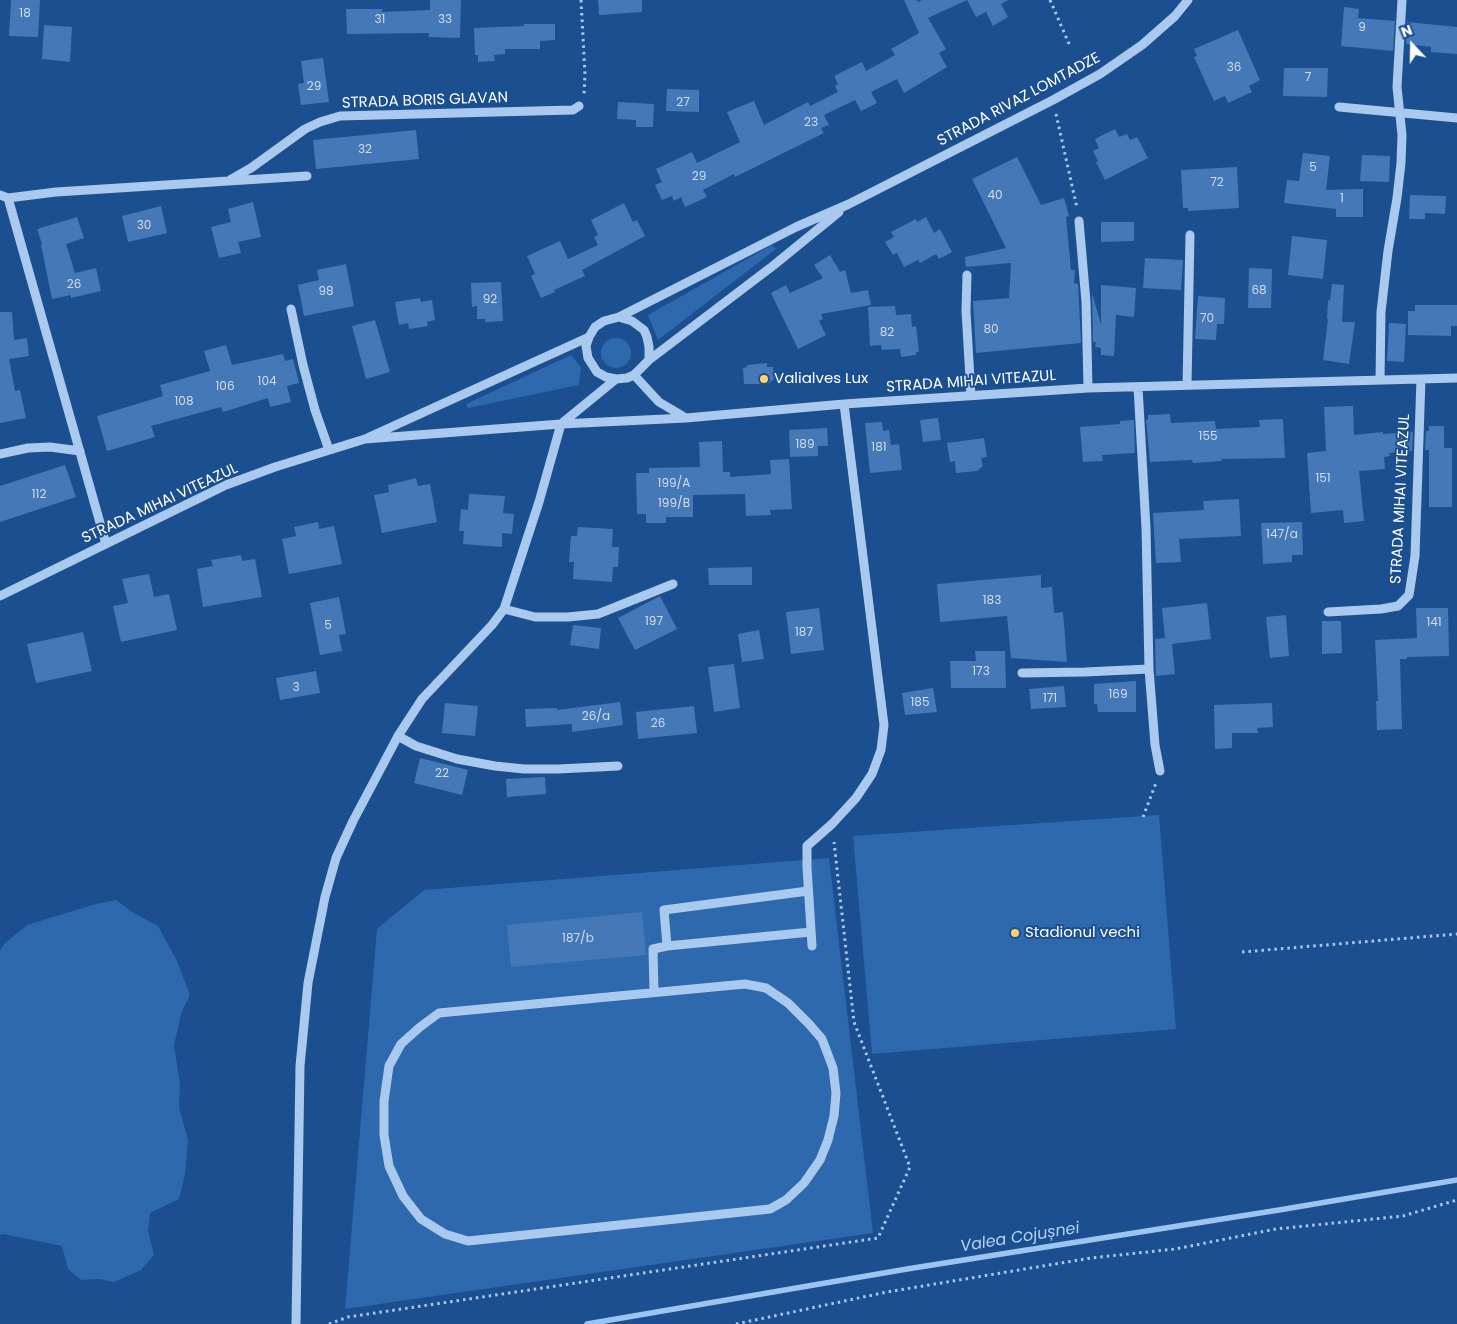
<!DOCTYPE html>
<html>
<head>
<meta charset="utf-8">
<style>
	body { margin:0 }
	#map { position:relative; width:1457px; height:1324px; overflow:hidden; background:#1b4f8f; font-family:Poppins,sans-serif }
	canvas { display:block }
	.north { position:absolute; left:1387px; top:20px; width:50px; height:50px; -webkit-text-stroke:4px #1b4f8f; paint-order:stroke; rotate:339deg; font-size:14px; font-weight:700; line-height:20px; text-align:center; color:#fff }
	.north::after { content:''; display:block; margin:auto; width:18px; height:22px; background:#fff; clip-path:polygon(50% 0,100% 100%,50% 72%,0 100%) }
</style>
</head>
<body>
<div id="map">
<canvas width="1457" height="1324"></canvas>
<div class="north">N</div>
</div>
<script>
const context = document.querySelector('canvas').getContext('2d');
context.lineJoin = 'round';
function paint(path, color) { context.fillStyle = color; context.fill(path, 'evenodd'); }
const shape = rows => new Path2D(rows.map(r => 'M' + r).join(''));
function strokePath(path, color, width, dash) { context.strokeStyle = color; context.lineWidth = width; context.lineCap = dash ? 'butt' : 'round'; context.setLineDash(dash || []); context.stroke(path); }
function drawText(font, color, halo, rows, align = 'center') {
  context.font = font + ' Poppins,sans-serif'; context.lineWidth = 4; context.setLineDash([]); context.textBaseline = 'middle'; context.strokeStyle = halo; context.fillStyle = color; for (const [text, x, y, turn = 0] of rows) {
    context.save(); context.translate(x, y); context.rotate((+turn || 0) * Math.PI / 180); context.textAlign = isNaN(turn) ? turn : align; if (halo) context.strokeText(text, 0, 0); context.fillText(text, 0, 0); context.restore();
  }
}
paint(shape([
	[772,245,776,249,658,340,648,315],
	'601 353a15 15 0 1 1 30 0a15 15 0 1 1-30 0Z',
	[571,355,581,367,579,385,468,408,466,404],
	[1159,815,1176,1029,872,1054,853,836],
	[829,858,873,1233,345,1309,377,929,424,890],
	[116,900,132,912,158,926,177,961,190,995,182,1011,174,1045,180,1084,179,1107,188,1140,185,1175,179,1199,150,1213,148,1231,154,1255,141,1270,114,1282,99,1279,81,1280,68,1269,62,1246,3,1234,0,1235,0,951,4,944,27,925,96,904]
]), '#2e69ad');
strokePath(shape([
	[587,1324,907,1269,1279,1210,1457,1180]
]), '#9cc4f0', 5.5);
paint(shape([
	[11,0,40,0,38,37,9,36],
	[430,0,461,0,460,38,429,37,429,33,347,34,346,9,382,9,382,12,430,10],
	[598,0,642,0,642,12,599,15],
	[904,0,917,0,918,2,922,0,1008,0,1001,4,1008,17,993,26,986,12,976,17,967,0,928,18,946,49,939,53,947,67,904,93,897,79,871,92,877,103,861,111,855,100,824,115,829,125,821,128,824,133,735,177,734,174,703,190,707,197,685,207,681,197,674,201,672,196,662,200,655,185,662,182,656,169,692,152,697,163,740,142,727,112,754,101,764,125,808,102,810,106,838,92,835,86,838,84,834,76,862,62,866,71,895,55,891,49,919,33],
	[1344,7,1359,9,1358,18,1395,21,1393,51,1341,46],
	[1407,22,1457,27,1457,54,1431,52,1431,47,1406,44],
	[524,24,555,24,555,40,540,41,540,49,505,49,505,54,494,55,495,61,478,62,478,55,475,55,474,28,524,26],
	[44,25,72,27,70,62,42,59],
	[1238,30,1260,80,1249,86,1252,92,1228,103,1225,96,1214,101,1194,57,1197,56,1194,49],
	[323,58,329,102,301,105,298,84,304,83,301,61],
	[1284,68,1328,68,1327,97,1283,96],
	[667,89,699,90,699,112,666,111],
	[618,102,654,104,653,127,636,127,636,120,617,119],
	[1115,129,1119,137,1127,134,1130,140,1137,137,1148,158,1105,180,1096,162,1098,161,1093,151,1099,148,1095,139],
	[416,130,419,159,316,169,313,140],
	[1303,153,1330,156,1326,190,1363,189,1363,217,1336,217,1336,209,1284,203,1287,180,1299,181],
	[1362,155,1390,156,1389,182,1360,181],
	[1017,157,1041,205,1064,198,1069,216,1066,217,1071,270,1075,270,1074,283,1078,284,1081,343,976,353,973,301,1009,298,1011,263,966,267,965,257,1006,248,972,179],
	[1237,167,1239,208,1188,211,1188,208,1183,208,1181,170],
	[1410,195,1446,196,1445,214,1425,213,1425,219,1409,219],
	[253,202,261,237,238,242,241,253,219,258,211,227,231,222,228,209],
	[624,203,633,222,637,220,645,236,582,270,585,276,554,290,555,292,541,298,531,276,535,274,527,256,560,241,568,259,598,245,594,237,598,235,591,220],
	[161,206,167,233,128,242,122,216],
	[77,217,84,238,66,244,75,273,96,268,101,291,71,298,71,295,52,299,41,245,42,244,37,229],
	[926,217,934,233,940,229,952,252,939,259,936,254,920,263,918,260,904,267,897,253,893,255,885,242,894,237,891,232,916,219,917,222],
	[1101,222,1134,222,1134,241,1101,242],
	[1292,236,1327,240,1323,279,1288,275],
	[830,255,840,272,845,270,851,293,868,290,871,305,821,314,823,319,819,321,826,335,798,349,771,293,786,285,790,293,823,278,814,265],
	[1145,258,1183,260,1181,290,1143,288],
	[346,264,354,306,304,316,298,285,319,280,317,270],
	[1249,268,1272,269,1271,308,1248,308],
	[501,282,503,321,485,322,485,319,477,319,477,306,472,307,471,283],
	[1332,284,1344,285,1342,322,1355,322,1349,364,1323,360,1328,319,1327,319,1328,300,1330,301],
	[1101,285,1136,288,1134,317,1116,315,1114,356,1101,355,1101,348,1095,347,1096,342,1093,342,1092,293,1101,325],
	[1198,296,1225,298,1224,324,1217,324,1216,340,1195,339],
	[420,298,421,302,432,300,435,320,427,322,428,326,409,329,408,323,399,325,395,302],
	[1415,305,1457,305,1457,326,1451,326,1451,336,1408,335,1408,311,1415,311],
	[895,306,896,315,911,314,912,327,916,326,919,352,916,352,916,355,901,357,900,349,882,350,881,345,870,346,868,307],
	[0,312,12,312,14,340,27,338,29,356,9,359,15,391,20,390,26,418,0,423],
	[375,320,390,372,366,379,352,326],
	[1389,323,1406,324,1404,362,1387,361],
	[226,345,232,365,283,354,285,361,293,359,299,383,287,386,291,402,270,407,268,398,223,412,221,407,151,426,155,437,107,451,97,416,163,396,160,385,210,371,204,351],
	[767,363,767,367,773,367,774,379,768,384,744,384,743,368,747,367,747,365],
	[1353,406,1354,435,1383,432,1383,434,1413,432,1412,451,1389,453,1390,456,1384,457,1385,469,1359,471,1364,521,1344,523,1343,510,1311,513,1307,453,1326,451,1324,407],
	[1170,414,1171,423,1215,421,1216,429,1260,427,1259,420,1283,419,1285,458,1221,459,1222,461,1193,463,1192,460,1150,462,1146,420,1148,419,1148,415],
	[938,418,941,440,923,442,920,420],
	[1134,420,1135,453,1102,455,1103,461,1083,462,1080,427,1120,424,1120,421],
	[882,422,883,431,889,430,891,445,899,444,902,470,870,473,865,423],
	[1429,426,1444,426,1444,448,1452,448,1452,507,1429,507,1429,450,1425,450,1426,431,1429,431],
	[827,428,828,446,818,446,818,456,790,457,789,430],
	[984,438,987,457,981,458,983,466,977,471,956,473,955,461,950,462,947,443],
	[722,441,723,472,730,472,730,477,771,474,770,460,789,459,792,509,770,510,771,515,746,516,745,494,693,495,693,517,666,517,666,523,646,523,646,514,637,514,636,473,649,473,649,468,700,467,699,442],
	[65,465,76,497,0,522,0,486],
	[416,478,418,486,430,484,437,522,382,533,374,495,389,492,388,485],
	[469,494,505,496,503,513,514,514,512,534,502,533,502,547,463,544,464,531,459,531,461,509,468,510],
	[1239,499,1241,536,1179,539,1181,562,1156,563,1153,513,1204,510,1203,501],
	[318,522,319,529,334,526,342,564,289,574,282,539,296,536,294,527],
	[1302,522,1303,555,1292,555,1292,562,1263,564,1261,523],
	[578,527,613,529,612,547,619,547,618,567,613,567,612,582,573,579,574,562,569,562,571,536,577,536],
	[241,555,242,561,255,559,262,597,203,607,197,569,213,566,211,560],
	[752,567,752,585,709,585,708,568],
	[149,574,154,597,169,594,177,630,121,642,113,606,128,603,122,579],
	[1041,575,1041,588,1052,587,1054,613,1063,612,1067,662,1011,658,1007,616,940,622,937,584],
	[660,596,677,629,635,650,618,618],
	[339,597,346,634,339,635,342,651,320,655,310,603],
	[1207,603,1211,639,1172,644,1175,674,1156,676,1155,639,1165,638,1162,608],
	[819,608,824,650,791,654,786,612],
	[1416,608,1448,608,1449,656,1407,657,1407,659,1400,659,1402,729,1377,730,1376,701,1378,701,1375,640,1417,638],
	[1286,615,1289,656,1270,658,1266,617],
	[1322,621,1341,621,1342,653,1322,654],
	[573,625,601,628,599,649,570,645],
	[759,630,764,659,742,662,738,634],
	[83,632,92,671,36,683,27,644],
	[975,651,1005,651,1006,688,951,688,950,661,976,661],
	[734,664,740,708,714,712,708,667],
	[316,671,320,693,280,700,276,678],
	[1136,681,1136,712,1098,712,1097,704,1094,704,1094,684],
	[1064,686,1066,707,1031,709,1029,689],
	[933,688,937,712,905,715,902,693],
	[620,702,623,725,572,732,572,724,526,727,525,709,557,708,557,710],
	[445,703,478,706,475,736,442,733],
	[1272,703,1273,727,1257,728,1258,733,1232,733,1232,748,1215,749,1214,705],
	[694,706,697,733,638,739,636,712],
	[420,758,468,770,462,795,414,783],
	[545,777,546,794,507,797,506,779],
	[642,912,646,955,511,967,507,925]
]), '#4478b7');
strokePath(shape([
	[581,0,585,74,584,94],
	[1050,0,1070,46],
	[1056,114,1077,208],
	[1143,817,1156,783],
	[1242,952,1457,934],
	[329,1324,348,1317,878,1238,910,1167,854,1022,834,842],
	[736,1324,887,1292,1091,1258,1175,1249,1276,1229,1403,1216,1457,1200]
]), '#a9c9ee', 3, [2.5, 4]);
strokePath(shape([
	[1339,107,1457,118],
	[230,180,251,168,305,129,320,122,340,116,573,110,579,106],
	[0,195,8,198,56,192,307,176],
	[8,198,106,544],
	[1079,221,1086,302,1088,388],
	[967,275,966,311,971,396],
	[291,309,303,365,315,410,329,450],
	[619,317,796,227,849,204,1053,100,1100,74,1142,45,1175,16,1188,0],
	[649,360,649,347,647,337,644,330,632,321,619,317,604,321,595,327,589,337,586,346,588,358,597,372,606,377,616,379,627,378,634,375,649,360,774,265,839,212],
	[634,375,659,402,686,418],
	[1380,380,1381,312,1388,251,1397,198,1401,163,1402,135,1397,87,1402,0],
	[1187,385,1190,235],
	[1138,387,1146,528,1149,669,1155,745,1160,771],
	[365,439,561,424,686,418,844,404,1088,388,1457,378],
	[0,454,28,448,50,447,80,451],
	[0,596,226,485,275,467,365,439,589,337],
	[504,609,535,617,568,617,598,614,673,584],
	[1328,612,1381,609,1398,606,1409,595,1415,556,1421,379],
	[1022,673,1085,672,1149,669],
	[398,736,416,746,457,759,495,766,524,769,558,769,618,766],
	[667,946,811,932],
	[812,946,807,867,807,846,832,824,856,798,872,774,881,750,884,725,844,404],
	[745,984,766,988,788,1003,809,1024,822,1039,833,1068,836,1093,834,1116,828,1140,820,1160,804,1183,786,1200,770,1209,468,1241,445,1234,421,1219,403,1196,389,1166,384,1135,384,1101,389,1066,401,1044,420,1027,439,1013,745,984],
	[654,992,653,949,667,946,664,910,808,891],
	[296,1324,300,1066,308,983,325,897,336,858,353,821,398,736,422,699,492,625,504,609,539,502,561,424,616,379]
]), '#a9c9ee', 9);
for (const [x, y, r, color] of [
	[764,379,5,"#ffd166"],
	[1015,933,5,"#ffd166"]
]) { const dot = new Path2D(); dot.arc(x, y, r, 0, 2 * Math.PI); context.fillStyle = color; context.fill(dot); strokePath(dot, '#1b4f8f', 2); }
drawText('12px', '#d0dded', null, [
	["18",25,14],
	["31",380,20],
	["33",445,20],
	["9",1362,28],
	["36",1234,68],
	["7",1308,78],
	["29",314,87],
	["27",683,103],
	["23",811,123],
	["32",365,150],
	["5",1313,168],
	["29",699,177],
	["72",1217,183],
	["40",995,196],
	["1",1342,199],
	["30",144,226],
	["26",74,285],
	["68",1259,291],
	["98",326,292],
	["92",490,300],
	["70",1207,319],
	["80",991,330],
	["82",887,333],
	["104",267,382],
	["106",225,387],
	["108",184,402],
	["155",1208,437],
	["189",805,445],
	["181",879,448],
	["151",1323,479],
	["199/A",674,484],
	["112",39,495],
	["199/B",674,504],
	["147/a",1282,535],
	["183",992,601],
	["197",654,622],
	["141",1434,623],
	["5",328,626],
	["187",804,633],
	["173",981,672],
	["3",296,688],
	["169",1118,695],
	["171",1050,699],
	["185",920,703],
	["26/a",596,717],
	["26",658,724],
	["22",442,774],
	["187/b",578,939]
]);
drawText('15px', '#fff', '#1b4f8f', [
	["STRADA RIVAZ LOMTADZE",1019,100,-28],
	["STRADA BORIS GLAVAN",425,101,-2],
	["STRADA MIHAI VITEAZUL",971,382,-4],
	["STRADA MIHAI VITEAZUL",1401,499,-87],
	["STRADA MIHAI VITEAZUL",160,504,-25]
]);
drawText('15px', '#fff', '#1b4f8f', [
	["Valialves Lux",774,379],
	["Stadionul vechi",1025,933]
], 'left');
drawText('italic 16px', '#b5d3f5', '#1b4f8f', [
	["Valea Cojușnei",1020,1238,-9]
]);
</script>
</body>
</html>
